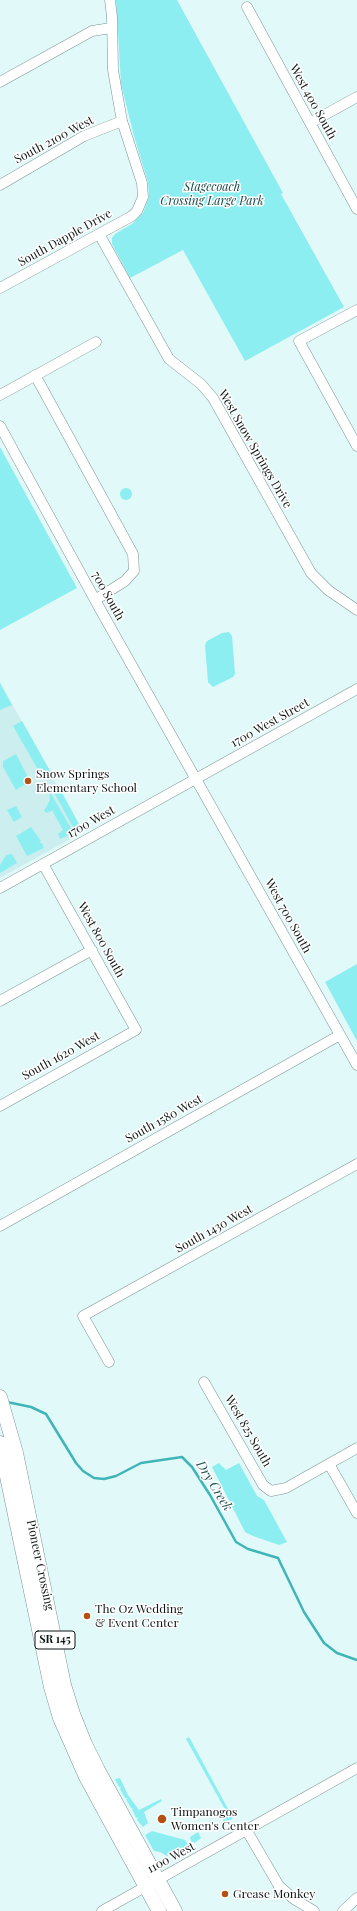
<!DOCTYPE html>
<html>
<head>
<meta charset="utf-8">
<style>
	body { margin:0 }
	canvas { display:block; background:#e1f9f9 }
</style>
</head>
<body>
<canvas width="357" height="1911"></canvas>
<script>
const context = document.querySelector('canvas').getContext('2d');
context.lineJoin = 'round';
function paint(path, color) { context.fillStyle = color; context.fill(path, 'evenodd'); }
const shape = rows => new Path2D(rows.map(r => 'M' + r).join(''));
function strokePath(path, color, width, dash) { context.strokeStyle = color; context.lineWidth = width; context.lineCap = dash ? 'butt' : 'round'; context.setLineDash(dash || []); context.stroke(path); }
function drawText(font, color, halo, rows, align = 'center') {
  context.font = font + ' "Playfair Display",serif'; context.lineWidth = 3; context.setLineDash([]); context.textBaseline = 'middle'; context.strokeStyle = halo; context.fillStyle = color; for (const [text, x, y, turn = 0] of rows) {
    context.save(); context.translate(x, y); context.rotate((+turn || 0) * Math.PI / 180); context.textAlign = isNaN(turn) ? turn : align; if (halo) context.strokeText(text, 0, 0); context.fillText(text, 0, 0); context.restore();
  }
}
paint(shape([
	[0,682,83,832,0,878]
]), '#cee');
paint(shape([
	[116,0,177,0,283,193,281,194,344,307,245,361,183,250,130,278,112,244,112,238,115,234,132,224,143,213,149,197,148,182,134,136,121,84],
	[0,447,77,588,0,630],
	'120 494a6 6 0 1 1 12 0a6 6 0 1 1-12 0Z',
	[229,632,232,636,235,674,233,677,213,687,208,682,205,645,207,641,222,633],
	[0,683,12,705,0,710],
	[22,721,53,776,45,780,42,775,41,775,13,726],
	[16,754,30,781,16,790,3,767,3,761],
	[58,785,81,828,77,830,74,829,52,789],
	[49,790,72,830,71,834,60,839,58,834,63,830,53,812,54,810,47,813,44,811,50,800],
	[16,806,22,817,14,822,7,810],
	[31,827,41,841,39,843,42,843,44,848,27,856,16,836],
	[12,854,17,863,0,873,0,865,6,855],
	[357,964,357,1041,325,982],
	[219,1463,226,1470,239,1463,257,1496,264,1500,287,1542,279,1545,253,1536,245,1532,212,1467],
	[189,1737,233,1818,225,1824,221,1816,227,1813,186,1739],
	[120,1778,128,1795,139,1810,161,1799,162,1801,144,1812,148,1823,142,1828,143,1827,137,1820,138,1817,136,1818,132,1809,133,1808,131,1808,126,1799,128,1798,125,1798,120,1789,121,1787,119,1787,115,1779],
	[152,1831,185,1840,189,1846,167,1856,160,1852,154,1851,145,1835],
	[198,1832,201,1838,192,1845,190,1837]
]), '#8ceef0');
strokePath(shape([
	[7,1402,31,1407,46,1414,76,1463,83,1471,94,1478,104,1479,116,1476,141,1463,182,1457,192,1467,210,1495,236,1542,248,1549,278,1558,304,1612,324,1643,337,1653,357,1660]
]), '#40b5b7', 2.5);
const minor = shape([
	[247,7,357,209],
	[0,82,92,31,111,28],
	[310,123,357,97],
	[0,185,84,136,122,121],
	[99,234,169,359,201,384,213,398,311,573,328,590,357,610],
	[0,288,132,216,137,211,143,197,142,183,122,121,117,93,113,70,112,17,110,0],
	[357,310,299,341,357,446],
	[35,375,133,554,134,571,125,581,95,600],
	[0,395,96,342],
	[0,426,100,609,357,1065],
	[0,888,357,689],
	[0,1001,92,950],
	[0,1106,136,1030,43,864],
	[0,1226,340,1035],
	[109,1362,83,1316,357,1164],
	[204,1382,263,1485,271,1491,286,1488,357,1448],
	[329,1464,357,1513],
	[247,1831,279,1886,294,1899,314,1911],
	[102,1911,357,1768],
	[343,1911,357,1898]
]);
const highway = shape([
	[0,1397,16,1453,64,1685,73,1714,85,1744,98,1770,175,1911],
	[0,1443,51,1687,60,1718,86,1777,159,1911]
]);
strokePath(minor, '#7d9393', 11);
strokePath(highway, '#7d9393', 15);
strokePath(minor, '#fff', 10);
strokePath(highway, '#fff', 14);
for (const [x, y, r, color] of [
	[28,781,4,"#b35115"],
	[87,1616,4,"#b35115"],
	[162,1819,5,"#b35115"],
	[225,1894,4,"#b35115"]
]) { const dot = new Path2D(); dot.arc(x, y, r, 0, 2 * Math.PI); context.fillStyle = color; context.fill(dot); strokePath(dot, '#fff', 1.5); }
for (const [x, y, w] of [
	[55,1640,40]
]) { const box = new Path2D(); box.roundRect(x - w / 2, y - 9, w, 18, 3); context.fillStyle = '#fff'; context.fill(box); strokePath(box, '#0d1515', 1); }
drawText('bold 11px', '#0d1515', null, [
	["SR 145",55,1640]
]);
drawText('12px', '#0d1515', '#fff', [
	["West 400 South",313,102,61],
	["South 2100 West",54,140,-28],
	["South Dapple Drive",65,238,-29],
	["West Snow Springs Drive",255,449,60],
	["700 South",108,596,61],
	["1700 West Street",270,723,-29],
	["1700 West",91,822,-29],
	["West 700 South",288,916,61],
	["West 800 South",101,940,61],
	["South 1620 West",61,1056,-29],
	["South 1580 West",164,1119,-29],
	["South 1430 West",214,1229,-29],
	["West 825 South",248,1431,60],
	["Pioneer Crossing",40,1565,78],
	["1100 West",171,1858,-28]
]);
drawText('italic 12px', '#154849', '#fff', [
	["Stagecoach",212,187],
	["Crossing Large Park",212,201]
]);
drawText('12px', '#0d1515', '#fff', [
	["Snow Springs",36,774],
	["Elementary School",36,788],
	["The Oz Wedding",95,1609],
	["& Event Center",95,1623],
	["Timpanogos",171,1812],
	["Women's Center",171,1826],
	["Grease Monkey",233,1894]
], 'left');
drawText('italic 13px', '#1f5051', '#fff', [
	["Dry Creek",214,1486,58]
]);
</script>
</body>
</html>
